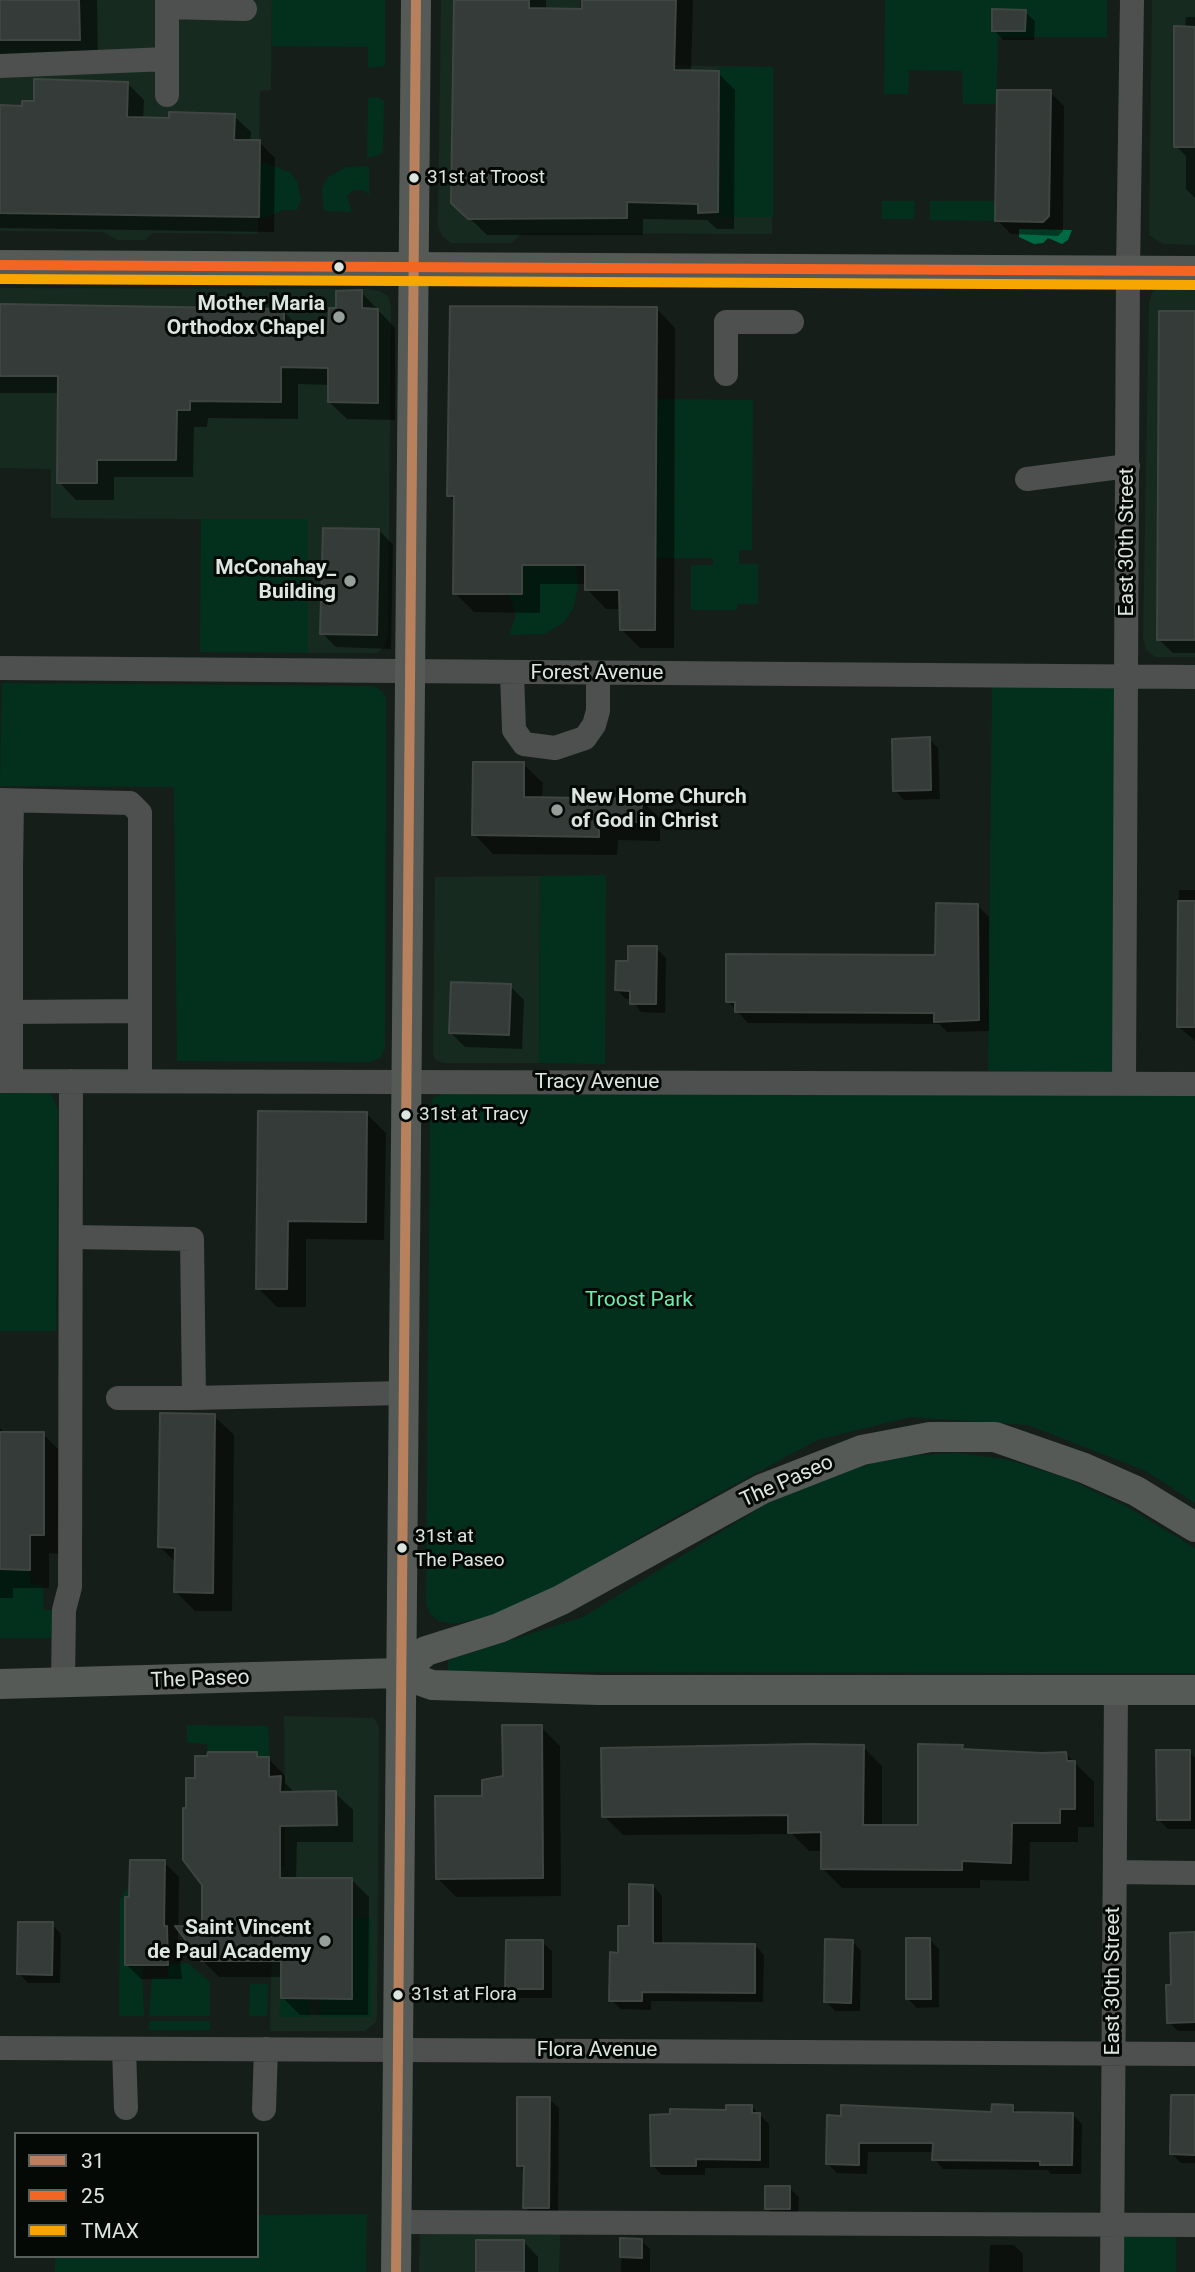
<!DOCTYPE html>
<html>
<head>
<meta charset="utf-8">
<style>
	body { margin:0 }
	#map { position:relative; width:1195px; height:2272px; overflow:hidden; background:#161e1a; font-family:Roboto,sans-serif }
	canvas { display:block }
	.legend { position:absolute; left:14px; top:2132px; width:245px; height:126px; box-sizing:border-box; background:#040906; border:2px solid #5a615d; margin:0; padding:9px 12px; list-style:none; font-size:21px; color:#dce5e0 }
	.legend li { display:flex; align-items:center; gap:14px; height:35px }
	.legend b { width:35px; border:2px solid #5a615d }
</style>
</head>
<body>
<div id="map">
<canvas width="1195" height="2272"></canvas>
<ul class="legend">
<li><b style="height:9px;background:#b6815c"></b>31</li>
<li><b style="height:9px;background:#f26522"></b>25</li>
<li><b style="height:9px;background:#f7a600"></b>TMAX</li>
</ul>
</div>
<script>
const context = document.querySelector('canvas').getContext('2d');
context.lineJoin = 'round';
function paint(path, color) { context.fillStyle = color; context.fill(path, 'evenodd'); }
const shape = rows => new Path2D(rows.map(r => 'M' + r).join(''));
function strokePath(path, color, width, dash) { context.strokeStyle = color; context.lineWidth = width; context.lineCap = dash ? 'butt' : 'round'; context.setLineDash(dash || []); context.stroke(path); }
function drawText(font, color, halo, rows, align = 'center') {
  context.font = font + ' Roboto,sans-serif'; context.lineWidth = 6; context.setLineDash([]); context.textBaseline = 'middle'; context.strokeStyle = halo; context.fillStyle = color; for (const [text, x, y, turn = 0] of rows) {
    context.save(); context.translate(x, y); context.rotate((+turn || 0) * Math.PI / 180); context.textAlign = isNaN(turn) ? turn : align; if (halo) context.strokeText(text, 0, 0); context.fillText(text, 0, 0); context.restore();
  }
}
paint(shape([
	[0,0,272,0,271,90,260,91,258,234,153,233,145,240,117,240,103,232,0,231],
	[441,0,580,0,580,64,773,67,772,234,522,233,512,243,451,243,443,237,438,227],
	[1152,0,1195,0,1195,245,1163,244,1149,235],
	[1160,285,1195,286,1195,657,1155,657,1146,650,1143,637,1149,302,1152,293],
	[0,288,368,289,380,291,388,296,391,307,388,635,384,647,377,653,308,653,307,520,51,518,51,469,0,468],
	[540,876,539,1063,444,1063,436,1060,433,1054,435,877],
	[284,1716,374,1718,379,1728,377,2014,376,2022,365,2031,270,2031,274,1867,285,1867],
	[420,2214,561,2215,559,2272,419,2272]
]), '#172a1f');
paint(shape([
	[272,0,385,0,385,66,368,68,368,47,272,46],
	[885,0,1107,0,1107,37,998,37,996,104,963,104,962,71,909,70,908,94,884,94],
	[719,67,773,67,773,217,718,217],
	[378,97,384,101,383,149,380,155,367,158,368,98],
	[259,161,290,172,297,181,301,199,297,210,283,210,265,218,259,217],
	[369,166,369,195,363,190,353,190,347,196,352,212,324,211,322,188,328,177,346,167],
	[882,201,915,201,914,219,882,219],
	[930,201,995,201,995,221,930,220],
	[657,399,753,400,752,550,739,550,739,564,758,564,758,604,737,604,737,610,691,610,691,565,713,565,713,558,656,558],
	[201,519,308,519,308,653,200,652],
	[522,565,576,565,578,587,573,609,563,623,545,634,509,635,516,615,509,594,522,594],
	[2,683,373,686,382,691,386,699,385,1049,380,1058,370,1062,177,1061,174,787,0,786],
	[992,686,1117,687,1113,1072,988,1071],
	[606,875,605,1064,539,1063,540,876],
	[0,1091,50,1092,58,1109,56,1331,0,1331],
	[444,1093,1195,1094,1195,1503,1146,1471,1028,1425,910,1417,817,1440,668,1521,517,1610,453,1624,439,1621,430,1614,426,1603,430,1108,433,1098],
	[956,1453,1005,1459,1066,1478,1126,1506,1195,1548,1195,1673,448,1672,448,1660,583,1617,779,1496,835,1473,904,1456],
	[0,1569,30,1570,31,1584,43,1585,44,1610,52,1610,52,1638,0,1638],
	[187,1725,268,1726,270,1776,268,1757,257,1757,256,1752,208,1752,207,1744,187,1743],
	[127,1888,129,1897,125,1897,125,1966,142,1967,144,2016,119,2016,120,1899],
	[352,1918,371,1918,371,2017,319,2017,320,1998,352,1998],
	[188,1963,210,1982,210,2016,149,2016,152,1977,168,1977,168,1964],
	[250,1984,268,1984,267,2016,249,2016],
	[281,1994,282,1998,309,1998,310,2017,279,2017],
	[149,2021,210,2021,210,2030,149,2030],
	[367,2214,366,2272,55,2272,55,2256,257,2256,257,2215],
	[1123,2231,1176,2231,1176,2272,1123,2272]
]), '#03301d');
paint(shape([
	[1019,229,1072,230,1068,240,1062,244,1048,238,1043,243,1034,244,1019,237]
]), '#026a43');
paint(shape([
	[0,0,97,0,98,58,0,56],
	[456,0,546,0,546,10,584,10,584,0,693,0,691,72,718,73,735,90,734,229,717,229,707,220,643,219,643,235,487,235,453,202],
	[1025,12,1035,21,1034,40,1003,40,994,30],
	[1186,17,1195,17,1195,198,1186,189,1186,156,1176,146],
	[127,83,144,100,143,120,234,116,251,132,250,142,259,142,275,158,274,232,0,228,0,107,24,108],
	[1050,92,1064,106,1063,231,1058,236,1011,234,997,220],
	[361,292,395,328,395,420,347,419,329,402,330,385,298,384,298,419,208,418,207,427,194,427,193,477,114,477,114,500,76,500,59,482,59,393,0,393,0,306,283,311,301,329,301,334,330,334,338,310],
	[656,308,675,328,674,648,640,648,621,629,621,609,606,609,587,589,587,584,540,584,540,613,474,612,455,593,456,503,448,495],
	[1195,313,1195,653,1173,653,1158,639],
	[379,530,393,545,391,649,336,647,322,633],
	[929,739,938,748,940,799,904,800,895,790],
	[523,764,543,783,542,799,641,800,660,819,660,841,618,840,617,855,493,854,474,834],
	[1179,890,1195,890,1195,1041,1178,1026],
	[977,905,989,917,989,1031,947,1032,939,1024,748,1023,728,1001,937,957],
	[656,948,666,958,665,1013,641,1012,631,999,626,999,617,990,630,963],
	[510,986,524,1000,522,1049,465,1047,451,1033],
	[260,1112,366,1113,386,1133,384,1240,306,1239,306,1307,277,1307,258,1288],
	[214,1416,234,1435,232,1611,195,1611,176,1592,176,1563,160,1547],
	[0,1428,6,1434,43,1434,62,1453,62,1554,49,1553,49,1588,13,1588,13,1598,0,1598],
	[541,1727,560,1746,561,1896,456,1897,437,1878,483,1797,504,1777],
	[962,1746,967,1751,1066,1754,1094,1782,1094,1827,1078,1827,1078,1842,1030,1842,1029,1881,980,1880,980,1888,842,1888,822,1868,822,1851,809,1851,792,1834,623,1835,604,1816,863,1747,882,1766,882,1827,920,1827],
	[1189,1752,1195,1758,1195,1829,1168,1829,1159,1820],
	[256,1754,261,1759,268,1758,285,1776,285,1783,295,1793,335,1793,353,1810,353,1842,297,1842,296,1880,352,1880,369,1897,368,2015,300,2015,283,1998,283,1977,219,1977,202,1960,204,1885,188,1810,197,1780],
	[164,1862,179,1877,178,1939,182,1979,141,1979,126,1964,131,1899],
	[653,1886,662,1896,662,1945,755,1945,764,1955,763,2002,651,2001,651,2010,621,2009,611,2000,631,1928],
	[52,1924,61,1934,60,1983,28,1983,19,1973],
	[1195,1934,1195,2031,1178,2031,1169,2022,1173,1986],
	[930,1940,939,1949,939,2007,917,2008,907,1998],
	[852,1941,861,1951,860,2011,835,2011,826,2001],
	[542,1942,552,1951,552,1998,516,1998,507,1988],
	[1195,2096,1195,2163,1181,2163,1172,2154],
	[549,2099,559,2108,558,2216,534,2216,525,2207,525,2172,519,2165],
	[1012,2106,1019,2114,1073,2115,1082,2124,1081,2174,1051,2174,1047,2170,943,2169,934,2159,934,2152,868,2152,867,2174,837,2173,828,2164,829,2117,993,2114],
	[752,2107,769,2124,769,2168,705,2168,705,2175,662,2175,653,2166,728,2112],
	[789,2188,799,2197,798,2217,776,2217,767,2208],
	[622,2240,641,2240,650,2249,650,2272,621,2272],
	[524,2242,538,2257,538,2272,478,2272],
	[990,2245,1014,2245,1023,2254,1023,2272,989,2272]
]), '#0007');
const building = shape([
	[0,0,79,0,80,40,0,40,0,0],
	[454,0,529,0,529,8,582,9,582,0,676,0,674,70,719,71,718,212,698,213,698,204,627,202,627,218,468,219,451,203,454,0],
	[992,9,1026,10,1025,31,992,31,992,9],
	[1174,26,1195,27,1195,147,1174,147,1174,26],
	[34,79,128,82,127,117,169,118,169,112,235,114,234,140,260,140,259,217,0,213,0,105,22,106,22,101,34,101,34,79],
	[997,90,1051,90,1049,216,1043,222,995,221,997,90],
	[362,290,362,308,378,309,378,403,328,402,328,368,281,367,281,402,190,401,190,410,177,410,176,460,97,460,97,483,57,483,58,376,0,376,0,304,284,309,284,332,328,332,329,308,336,308,336,291,362,290],
	[450,306,657,307,655,630,620,630,619,590,585,590,585,565,522,565,522,594,453,594,454,496,447,496,450,306],
	[1159,311,1195,311,1195,640,1157,640,1159,311],
	[323,528,379,529,377,635,320,634,323,528],
	[930,737,931,790,893,791,892,739,930,737],
	[473,762,524,762,524,797,642,799,641,822,599,822,599,837,472,835,473,762],
	[1178,901,1195,901,1195,1027,1177,1027,1178,901],
	[936,903,978,904,979,1020,934,1022,934,1013,735,1012,735,1002,726,1002,726,954,935,955,936,903],
	[628,946,657,946,656,1004,630,1004,630,991,615,990,616,961,628,961,628,946],
	[451,982,511,984,509,1035,449,1033,451,982],
	[258,1111,367,1112,366,1222,288,1221,287,1289,256,1289,258,1111],
	[160,1413,215,1414,213,1593,174,1592,175,1548,158,1547,160,1413],
	[0,1432,44,1432,44,1535,30,1535,30,1570,0,1569,0,1432],
	[502,1725,542,1725,543,1878,436,1879,435,1796,482,1796,482,1780,503,1776,502,1725],
	[810,1744,864,1745,863,1825,918,1825,918,1744,963,1745,962,1749,1042,1753,1066,1752,1067,1761,1075,1761,1075,1809,1060,1809,1060,1823,1012,1823,1011,1863,962,1861,962,1870,821,1869,821,1832,788,1833,788,1815,602,1817,601,1748,810,1744],
	[1156,1750,1190,1750,1190,1820,1157,1820,1156,1750],
	[208,1752,257,1752,257,1757,269,1757,269,1777,281,1776,280,1792,336,1791,337,1825,280,1826,280,1878,352,1878,352,1999,281,1998,281,1961,201,1961,175,1926,202,1927,202,1885,183,1860,183,1808,186,1808,186,1778,195,1778,195,1756,207,1756,208,1752],
	[130,1860,165,1860,164,1926,167,1926,168,1965,125,1965,125,1897,129,1897,130,1860],
	[629,1884,653,1885,653,1943,755,1944,755,1993,642,1992,642,2001,609,2001,610,1952,618,1953,618,1926,629,1926,629,1884],
	[18,1922,53,1922,52,1975,17,1974,18,1922],
	[1195,1932,1195,2022,1167,2023,1166,1985,1171,1985,1170,1933,1195,1932],
	[906,1938,930,1938,931,1999,906,1999,906,1938],
	[825,1939,853,1940,851,2003,824,2002,825,1939],
	[506,1940,543,1940,543,1989,505,1989,506,1940],
	[1171,2095,1195,2095,1195,2155,1170,2154,1171,2095],
	[517,2097,550,2097,549,2208,523,2208,524,2166,517,2166,517,2097],
	[992,2104,1013,2105,1013,2112,1073,2113,1072,2165,1040,2165,1040,2161,932,2160,933,2143,859,2143,859,2165,826,2164,827,2115,841,2116,841,2105,991,2112,992,2104],
	[726,2105,752,2105,752,2113,760,2113,760,2160,696,2159,696,2166,651,2166,650,2115,670,2114,670,2109,726,2110,726,2105],
	[765,2186,790,2186,790,2209,765,2209,765,2186],
	[620,2238,642,2239,642,2258,620,2257,620,2238],
	[476,2240,524,2240,524,2272,476,2272,476,2240]
]);
paint(building, '#353b38');
strokePath(building, '#3f4642', 2);
strokePath(shape([
	[167,7,245,9],
	[0,66,167,59],
	[167,95,167,0],
	[726,374,726,322,792,322],
	[1027,479,1128,466],
	[0,668,1195,677],
	[512,673,514,730,524,744,555,748,585,738,594,725,598,711,598,673],
	[0,800,130,803,140,813,140,1081],
	[0,865,11,869,11,1081],
	[11,869,12,801],
	[11,1012,140,1011],
	[0,1081,1195,1084],
	[1124,1084,1128,271,1132,0],
	[71,1237,192,1239,194,1398,402,1393],
	[118,1398,194,1398],
	[63,1683,64,1610,70,1587,71,1081],
	[1115,1872,1195,1873],
	[0,2048,1195,2054],
	[124,2049,126,2108],
	[264,2109,266,2049],
	[396,2222,1195,2225],
	[1112,2272,1116,1690]
]), '#4d504e', 24);
strokePath(shape([
	[0,265,1195,271],
	[399,1673,426,1651,499,1628,561,1600,762,1489,862,1450,930,1437,995,1437,1084,1468,1136,1491,1195,1527],
	[0,1684,399,1673,432,1685,599,1690,1195,1690],
	[396,2272,416,0]
]), '#555a57', 30);
strokePath(shape([
	[396,2272,416,0]
]), '#b6815c', 10);
strokePath(shape([
	[0,265,1195,271]
]), '#f26522', 10);
strokePath(shape([
	[0,279,1195,285]
]), '#f7a600', 10);
for (const [x, y, r, color] of [
	[414,178,6,"#dce5e0"],
	[339,267,6,"#dce5e0"],
	[339,317,7,"#979f9b"],
	[350,581,7,"#979f9b"],
	[557,810,7,"#979f9b"],
	[406,1115,6,"#dce5e0"],
	[402,1548,6,"#dce5e0"],
	[325,1941,7,"#979f9b"],
	[398,1995,6,"#dce5e0"]
]) { const dot = new Path2D(); dot.arc(x, y, r, 0, 2 * Math.PI); context.fillStyle = color; context.fill(dot); strokePath(dot, '#040906', 2.5); }
drawText('19px', '#dce5e0', '#040906', [
	["31st at Troost",427,178],
	["31st at Tracy",419,1115],
	["31st at",415,1537],
	["The Paseo",415,1561],
	["31st at Flora",411,1995]
], 'left');
drawText('bold 21px', '#dce5e0', '#040906', [
	["Mother Maria",325,305],
	["Orthodox Chapel",325,329],
	["McConahay_",336,569],
	["Building",336,593],
	["New Home Church",571,798,"left"],
	["of God in Christ",571,822,"left"],
	["Saint Vincent",311,1929],
	["de Paul Academy",311,1953]
], 'right');
drawText('21px', '#dce5e0', '#040906', [
	["East 30th Street",1128,542,-90],
	["Forest Avenue",597,674],
	["Tracy Avenue",597,1083],
	["The Paseo",787,1482,-24],
	["The Paseo",200,1680,-2],
	["East 30th Street",1114,1981,-90],
	["Flora Avenue",597,2051]
]);
drawText('21px', '#71eaad', '#040906', [
	["Troost Park",639,1301]
]);
</script>
</body>
</html>
